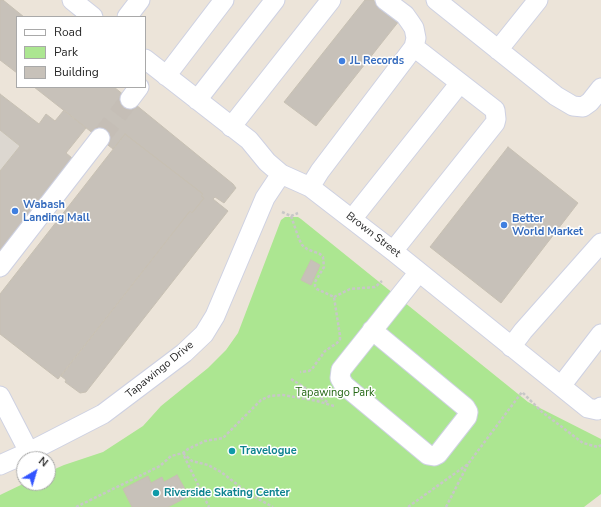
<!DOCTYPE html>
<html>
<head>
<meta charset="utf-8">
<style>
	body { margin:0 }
	#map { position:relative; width:601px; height:507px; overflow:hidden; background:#ece4d9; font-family:"Nunito Sans",sans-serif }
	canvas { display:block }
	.legend { position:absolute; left:16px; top:16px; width:130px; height:72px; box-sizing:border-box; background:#fff; border:1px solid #a9a9a9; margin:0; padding:5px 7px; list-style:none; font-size:12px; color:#282828 }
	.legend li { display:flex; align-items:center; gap:8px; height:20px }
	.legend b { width:20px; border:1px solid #a9a9a9 }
	.north { position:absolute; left:16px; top:451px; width:40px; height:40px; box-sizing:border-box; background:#fff; border:1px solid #a9a9a9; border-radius:50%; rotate:38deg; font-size:11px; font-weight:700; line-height:16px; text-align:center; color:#282828 }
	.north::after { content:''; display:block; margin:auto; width:14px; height:18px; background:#3254ff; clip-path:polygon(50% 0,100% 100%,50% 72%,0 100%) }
</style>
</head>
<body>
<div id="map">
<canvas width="601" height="507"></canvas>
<ul class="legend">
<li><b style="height:5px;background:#fff"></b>Road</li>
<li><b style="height:11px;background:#ace691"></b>Park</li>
<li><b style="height:11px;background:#c7c1b9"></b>Building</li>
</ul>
<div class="north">N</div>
</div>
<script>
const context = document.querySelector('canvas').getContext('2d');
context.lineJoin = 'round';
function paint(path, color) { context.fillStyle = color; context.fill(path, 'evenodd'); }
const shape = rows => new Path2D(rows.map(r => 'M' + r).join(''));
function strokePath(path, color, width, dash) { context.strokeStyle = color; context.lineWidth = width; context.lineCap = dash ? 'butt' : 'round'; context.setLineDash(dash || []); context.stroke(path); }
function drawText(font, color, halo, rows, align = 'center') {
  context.font = font + ' "Nunito Sans",sans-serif'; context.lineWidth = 3; context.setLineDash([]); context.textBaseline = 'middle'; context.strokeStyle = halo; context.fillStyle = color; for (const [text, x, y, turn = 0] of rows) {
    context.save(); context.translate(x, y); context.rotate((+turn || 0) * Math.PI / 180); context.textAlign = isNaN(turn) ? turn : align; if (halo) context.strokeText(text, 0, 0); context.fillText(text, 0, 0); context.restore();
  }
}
paint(shape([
	[285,217,298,217,301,219,528,402,601,439,601,494,584,507,0,507,0,495,25,483,48,483,48,472,64,465,103,452,143,426,161,406,208,368,226,350,238,333,281,220]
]), '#ace691');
paint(shape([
	[0,130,20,146,0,171]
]), '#dcd7d0');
const building = shape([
	[0,0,3,0,24,17,17,17,17,73,0,60,0,0],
	[365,0,373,0,399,21,316,126,284,102,365,0],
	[34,87,114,87,233,184,236,188,224,203,215,197,213,199,228,211,86,392,80,393,65,382,66,380,61,376,190,211,192,213,204,198,201,196,203,194,125,134,113,149,34,87],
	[0,94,39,124,46,114,55,121,64,110,86,128,66,153,72,158,0,251,0,171,20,146,0,130,0,94],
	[125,134,203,194,201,196,204,198,192,213,190,211,58,379,0,334,0,294,125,134],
	[508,147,578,203,501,303,430,247,508,147],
	[311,260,320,265,311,285,301,280,311,260],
	[177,475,189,496,168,507,132,507,123,489,148,476,151,483,162,477,164,482,177,475]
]);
paint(building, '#c7c1b9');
strokePath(building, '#c7c0b3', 1);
strokePath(shape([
	[100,138,130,99]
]), '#c5beb6', 19, [19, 10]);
const minor = shape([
	[72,0,93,17],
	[385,0,405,15,410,22,414,28,416,38,414,47],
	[436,0,556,96,573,106,583,107,590,102,601,88],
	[127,17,140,0],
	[498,50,538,0],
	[145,59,249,140,267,162,281,174,310,187,393,251,588,408,597,410,601,407],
	[166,76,224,0],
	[130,99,139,87],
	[197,100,275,0],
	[231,127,331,0],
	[310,187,320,171,414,47,495,110,496,119,495,123,393,251],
	[352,219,460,83],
	[0,267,100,138],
	[372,330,465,407,468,412,467,417,438,454,434,456,428,455,344,385,340,378,341,370,419,272],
	[511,347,523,331,601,243],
	[561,386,601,334],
	[0,396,29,452],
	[0,465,29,452,103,414,184,353,204,334,215,316,265,198,281,174]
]);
strokePath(minor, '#ced1e2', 21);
strokePath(shape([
	[282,212,291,216,299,239,302,245,307,249,320,254,323,257,324,267,315,282,315,286,317,289,334,297,340,336,340,339,337,343,325,351,312,369,309,371,300,372],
	[291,216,298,213],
	[334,297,350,289,375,287,382,281],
	[291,379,329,403],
	[183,453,192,461,208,465,221,472,251,495,273,507],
	[184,456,209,507],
	[76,507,160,466,171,456,183,453,188,449,205,441,223,438,261,400,270,396,283,395,317,401,334,406],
	[408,507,468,464,522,392,542,412,583,443,598,447,601,445],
	[446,507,468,464]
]), '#c7c7c7', 2.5, [3, 2]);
strokePath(minor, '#fff', 19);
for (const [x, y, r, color] of [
	[342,61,4,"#3f7fe0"],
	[15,211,4,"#3f7fe0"],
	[504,225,4,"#3f7fe0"],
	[232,451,4,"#0f9aa8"],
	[156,493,4,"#0f9aa8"]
]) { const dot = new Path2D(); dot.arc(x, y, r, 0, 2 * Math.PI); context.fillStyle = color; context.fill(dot); strokePath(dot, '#fff', 1.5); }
drawText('bold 11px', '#366cbe', '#fff', [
	["JL Records",350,61],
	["Wabash",23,205],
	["Landing Mall",23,218],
	["Better",512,219],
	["World Market",512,232]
], 'left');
drawText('11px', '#282828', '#fff', [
	["Brown Street",373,235,38],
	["Tapawingo Drive",160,370,-39]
]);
drawText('11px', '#256815', '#fff', [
	["Tapawingo Park",335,393]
]);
drawText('bold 11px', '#0d838f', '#fff', [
	["Travelogue",240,451],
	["Riverside Skating Center",164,493]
], 'left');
</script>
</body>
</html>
